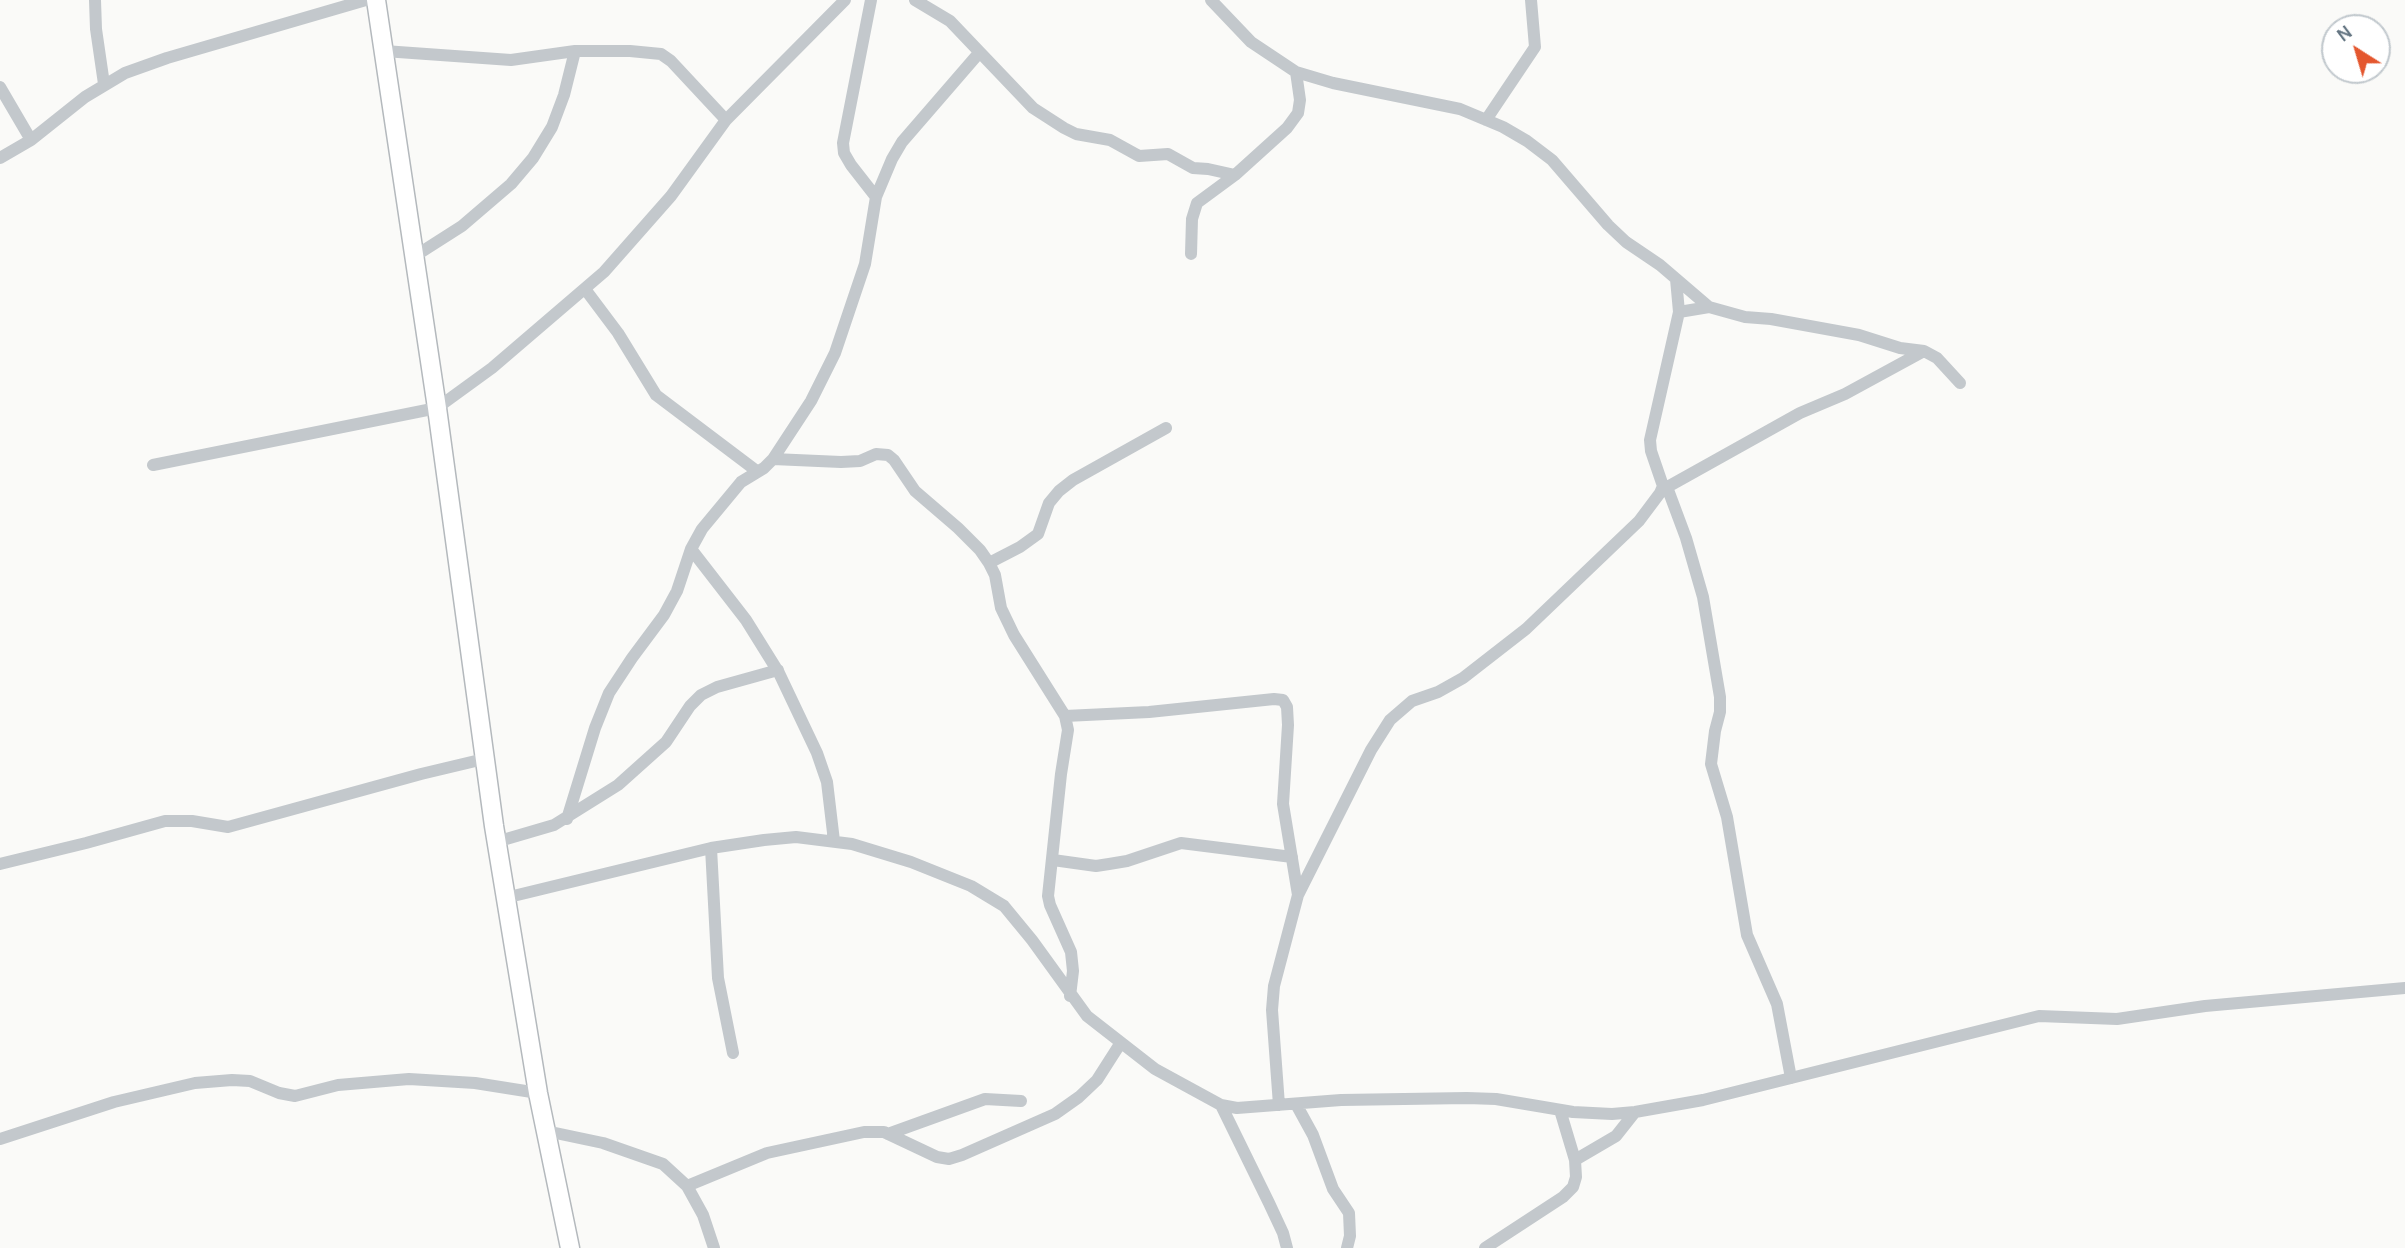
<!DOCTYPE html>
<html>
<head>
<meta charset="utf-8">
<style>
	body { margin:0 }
	#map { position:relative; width:2405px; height:1248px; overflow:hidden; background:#fafaf8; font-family:Karla,sans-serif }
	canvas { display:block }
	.north { position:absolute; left:2321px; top:14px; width:70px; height:70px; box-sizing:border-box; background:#fff; border:2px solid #c1c8cd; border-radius:50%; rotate:323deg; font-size:19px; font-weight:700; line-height:28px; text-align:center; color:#657683 }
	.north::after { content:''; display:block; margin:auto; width:24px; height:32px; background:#e4572e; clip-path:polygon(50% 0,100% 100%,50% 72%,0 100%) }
</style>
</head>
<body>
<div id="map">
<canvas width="2405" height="1248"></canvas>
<div class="north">N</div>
</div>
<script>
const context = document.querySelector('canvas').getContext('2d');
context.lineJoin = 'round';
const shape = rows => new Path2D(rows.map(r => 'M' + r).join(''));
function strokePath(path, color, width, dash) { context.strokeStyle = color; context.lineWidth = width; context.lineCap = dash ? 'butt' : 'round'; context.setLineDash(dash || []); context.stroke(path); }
const highway = shape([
	[376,0,437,408,494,826,538,1093,570,1248]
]);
strokePath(highway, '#b4b9bd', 21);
strokePath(shape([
	[95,0,96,29,104,84],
	[871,0,843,143,844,153,851,165,876,197],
	[915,0,950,21,1033,108,1064,128,1076,134,1110,140,1139,156,1168,154,1193,168,1208,169,1235,175],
	[1211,0,1251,42,1296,72,1333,83,1460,109,1503,127,1527,141,1552,160,1608,225,1626,242,1660,265,1709,307,1745,317,1771,319,1859,335,1900,348,1924,351],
	[384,51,511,60,575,51,630,51,661,54,671,61,726,120],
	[0,87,31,140],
	[1486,120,1535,47,1531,0],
	[0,158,31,140,85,97,125,73,167,58,366,0],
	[1191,254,1192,219,1197,203,1235,175,1287,128,1298,113,1300,100,1296,72],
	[415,256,462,226,511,184,533,158,552,127,564,95,575,51],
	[585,289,618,333,656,395,758,472],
	[1679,312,1709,307],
	[773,459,841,462,860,461,876,454,888,455,894,460,915,491,958,528,980,550,989,563,995,575,1001,608,1014,635,1065,716,1068,730,1061,774,1048,896,1050,905,1071,952,1073,971,1070,996],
	[153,465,437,408,492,368,604,272,671,196,726,120,845,0],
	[1667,487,1686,538,1703,597,1720,697,1720,712,1715,731,1711,764,1727,817,1747,935,1777,1004,1791,1078],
	[1662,490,1800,413,1845,394,1924,351,1937,358,1960,383],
	[691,549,746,620,779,673,817,753,827,782,834,841],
	[989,563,1020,547,1038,534,1049,503,1059,491,1073,480,1166,428],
	[1065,716,1149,712,1274,699,1283,700,1287,707,1288,725,1283,804,1298,895],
	[567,819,595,728,609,693,632,658,664,615,677,591,691,549,702,529,741,482,764,468,773,459,811,401,835,353,865,264,876,197,892,159,902,142,979,53],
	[496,842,554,825,618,785,666,742,690,706,701,695,717,687,778,670],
	[711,848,718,978,733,1053],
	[1053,860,1096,866,1109,864,1127,861,1181,843,1292,857],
	[0,864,86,843,165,821,192,821,228,827,421,774,484,759],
	[505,898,711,848,764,840,796,837,852,844,911,862,971,886,1004,906,1032,940,1087,1016,1155,1069,1221,1105,1237,1108,1341,1100,1467,1098,1496,1099,1573,1112,1612,1114,1635,1112,1703,1100,2039,1016,2117,1019,2205,1006,2405,988],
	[1296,1104,1313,1135,1333,1189,1349,1213,1350,1236,1347,1248],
	[1221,1105,1269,1203,1283,1233,1287,1248],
	[1279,1105,1272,1010,1274,986,1298,895,1371,750,1390,720,1412,701,1438,692,1463,678,1526,629,1639,521,1660,493,1663,486,1651,451,1650,440,1679,312,1676,279],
	[546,1131,603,1143,663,1164,687,1186,703,1215,714,1248],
	[888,1134,985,1099,1021,1101],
	[0,1139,114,1102,195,1083,232,1080,250,1081,279,1093,295,1096,338,1085,409,1079,475,1083,538,1093],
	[1575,1160,1616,1136,1635,1112],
	[687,1186,767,1153,864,1132,884,1132,937,1157,949,1159,962,1155,1055,1114,1079,1097,1097,1080,1120,1044],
	[1485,1248,1563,1197,1573,1187,1576,1177,1575,1160,1560,1110]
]), '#c3c8cc', 12);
strokePath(highway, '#fff', 18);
</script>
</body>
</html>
